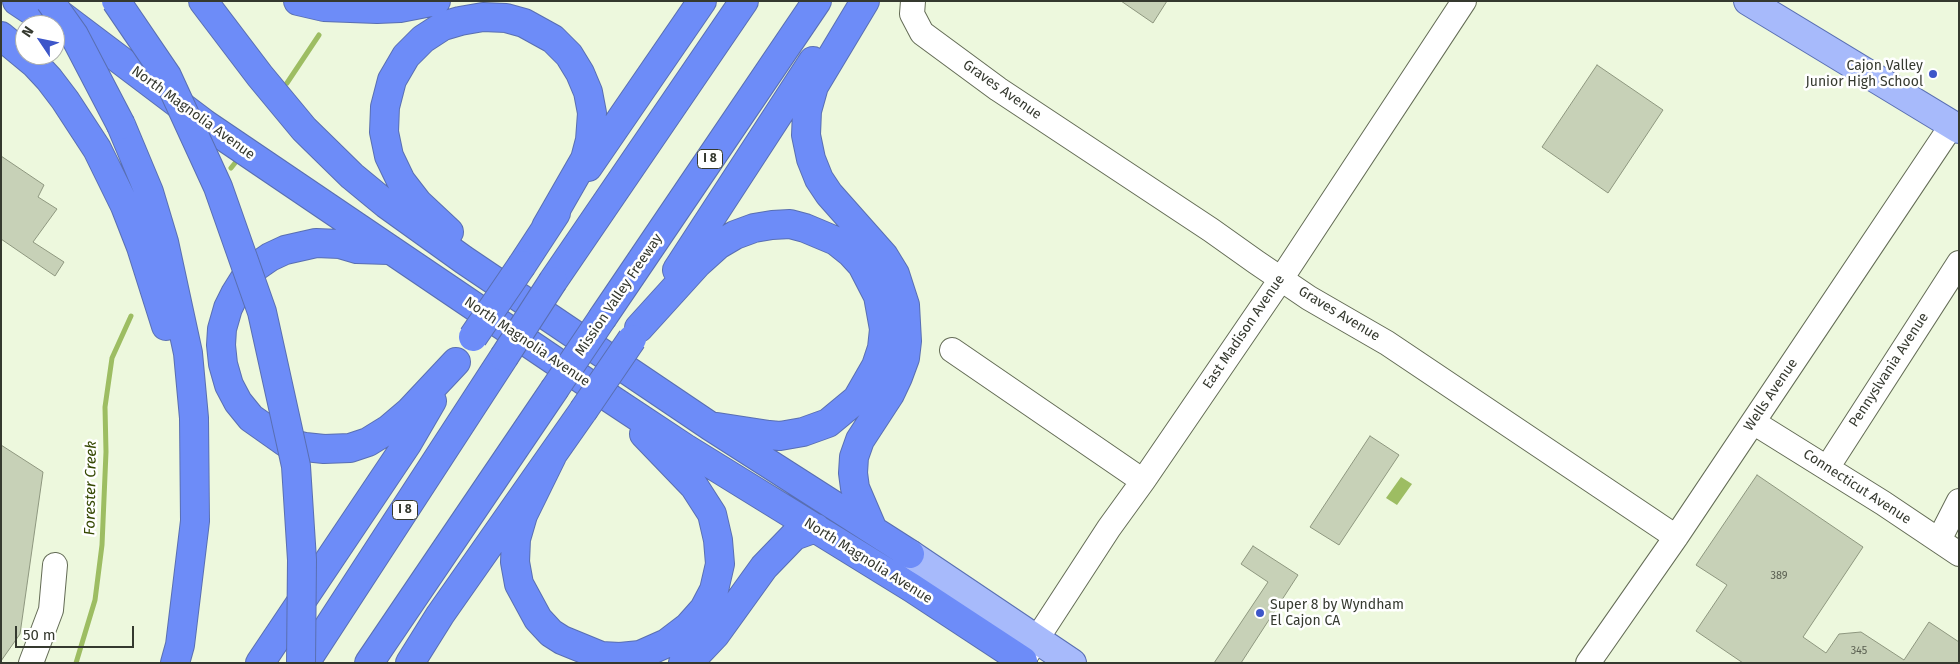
<!DOCTYPE html>
<html>
<head>
<meta charset="utf-8">
<style>
	body { margin:0 }
	#map { position:relative; width:1960px; height:664px; overflow:hidden; background:#edf8dd; font-family:"Fira Sans",sans-serif }
	canvas { display:block }
	.frame { position:absolute; inset:0; border:2px solid #35392f; pointer-events:none }
	.north { position:absolute; left:15px; top:15px; width:50px; height:50px; box-sizing:border-box; background:#fff; border:1px solid #aeb0ac; border-radius:50%; rotate:304deg; font-size:14px; font-weight:700; line-height:20px; text-align:center; color:#35392f }
	.north::after { content:''; display:block; margin:auto; width:18px; height:22px; background:#3d56c9; clip-path:polygon(50% 0,100% 100%,50% 72%,0 100%) }
	.scale { position:absolute; left:15px; top:626px; width:119px; height:22px; box-sizing:border-box; border:2px solid #35392f; border-top:0; padding-left:6px; font-size:15px; line-height:18px; white-space:nowrap; color:#35392f; -webkit-text-stroke:4px #fff; paint-order:stroke }
</style>
</head>
<body>
<div id="map">
<canvas width="1960" height="664"></canvas>
<div class="frame"></div>
<div class="north">N</div>
<div class="scale">50 m</div>
</div>
<script>
const context = document.querySelector('canvas').getContext('2d');
context.lineJoin = 'round';
function paint(path, color) { context.fillStyle = color; context.fill(path, 'evenodd'); }
const shape = rows => new Path2D(rows.map(r => 'M' + r).join(''));
function strokePath(path, color, width, dash) { context.strokeStyle = color; context.lineWidth = width; context.lineCap = dash ? 'butt' : 'round'; context.setLineDash(dash || []); context.stroke(path); }
function drawText(font, color, halo, rows, align = 'center') {
  context.font = font + ' "Fira Sans",sans-serif'; context.lineWidth = 5; context.setLineDash([]); context.textBaseline = 'middle'; context.strokeStyle = halo; context.fillStyle = color; for (const [text, x, y, turn = 0] of rows) {
    context.save(); context.translate(x, y); context.rotate((+turn || 0) * Math.PI / 180); context.textAlign = isNaN(turn) ? turn : align; if (halo) context.strokeText(text, 0, 0); context.fillText(text, 0, 0); context.restore();
  }
}
paint(shape([
	[1401,477,1412,484,1397,505,1386,498]
]), '#9dbd62');
strokePath(shape([
	[287,83,319,35],
	[231,168,235,163],
	[76,663,95,600,102,545,106,452,105,407,112,358,131,316]
]), '#9dbd62', 5);
const building = shape([
	[1121,1,1167,1,1153,23,1121,1],
	[1597,65,1663,110,1608,193,1542,147,1597,65],
	[1,156,44,185,38,197,57,209,33,242,64,262,55,276,1,239,1,156],
	[1370,436,1399,455,1339,545,1310,527,1370,436],
	[1,445,43,472,20,634,1,661,1,445],
	[1757,475,1863,547,1803,637,1826,653,1839,634,1861,632,1904,660,1929,622,1959,642,1959,663,1743,663,1696,631,1727,585,1696,565,1757,475],
	[1253,546,1298,575,1241,663,1214,663,1268,582,1241,564,1253,546]
]);
paint(building, '#c7d1b7');
strokePath(building, '#8e977f', 1);
const minor = shape([
	[913,1,912,14,922,33,998,89,1211,230,1256,262,1309,298,1387,343,1676,537],
	[952,350,1143,481],
	[1753,422,1883,503,1959,554],
	[1827,468,1959,263],
	[1939,540,1959,501],
	[1027,654,1109,528,1143,481,1281,279,1464,1],
	[31,663,51,610,55,565],
	[1588,663,1676,537,1952,125]
]);
const major = shape([
	[1748,1,1959,129],
	[910,554,1072,663]
]);
const highway = shape([
	[17,1,53,25],
	[203,1,260,76,304,129,352,176,386,204,464,260,710,426,910,554],
	[298,1,324,7,377,9,400,8,436,1],
	[865,1,814,86,807,111,806,135,811,159,819,179,829,194,884,256,895,274,905,305,907,341,905,358,898,377,890,394,860,440,854,457,853,473,855,488,873,530],
	[62,16,205,124,611,399,685,448,912,588,1023,661],
	[1,36,35,64,49,79,65,100,97,149,125,206,141,247,166,326],
	[121,125,149,192,164,242,188,353,194,418,195,521,180,645,175,663],
	[588,167,702,1],
	[449,232,418,203,401,181,389,156,384,132,385,107,392,80,406,56,423,39,443,26,460,21,483,17,506,18,524,23,553,39,569,55,580,73,588,92,592,113,590,140,585,159,546,227],
	[388,250,357,249,340,244,316,243,285,250,270,257,257,266,245,278,235,294,228,308,222,329,221,345,223,364,229,385,238,402,251,418,285,442,305,447,324,449,350,448,368,442,389,429,409,412,456,362],
	[522,265,556,213],
	[677,270,813,61],
	[553,281,744,1],
	[603,317,817,1],
	[639,328,698,263,718,245,735,235,754,228,772,225,790,224,805,228,836,241,851,253,862,265,878,296,884,329,882,348,876,366,857,399,828,423,803,432,780,436,769,435,717,427],
	[552,456,523,515,516,539,515,562,519,584,538,619,551,633,562,640,601,656,620,657,640,655,667,643,688,627,704,609,714,590,720,564,718,540,712,514,694,486,644,434],
	[260,663,407,444,432,401],
	[305,663,504,357],
	[369,663,554,390],
	[410,663,440,615,583,411],
	[683,663,696,655,715,635,764,567,794,536,816,528]
]);
strokePath(minor, '#646c56', 26);
strokePath(major, '#596fb2', 30);
strokePath(highway, '#596fb2', 30);
strokePath(minor, '#fff', 24);
strokePath(major, '#a7bafb', 28);
strokePath(highway, '#6d8cf8', 28);
const highwayBridge = shape([
	[50,1,74,35,121,125],
	[116,1,167,76,218,187,262,312,296,466,302,560,301,663],
	[473,337,522,265],
	[504,357,553,281],
	[554,390,603,317],
	[583,411,632,339]
]);
strokePath(highwayBridge, '#596fb2', 30, []);
strokePath(highwayBridge, '#6d8cf8', 28);
for (const [x, y, r, color] of [
	[1933,74,5,"#3d56c9"],
	[1260,613,5,"#3d56c9"]
]) { const dot = new Path2D(); dot.arc(x, y, r, 0, 2 * Math.PI); context.fillStyle = color; context.fill(dot); strokePath(dot, '#fff', 2); }
drawText('11px', '#5a5f51', null, [
	["389",1779,576],
	["345",1859,651]
]);
for (const [x, y, w] of [
	[710,159,25],
	[405,510,25]
]) { const box = new Path2D(); box.roundRect(x - w / 2, y - 9.5, w, 19, 4); context.fillStyle = '#fff'; context.fill(box); strokePath(box, '#35392f', 1); }
drawText('bold 12px', '#35392f', null, [
	["I 8",710,159],
	["I 8",405,510]
]);
drawText('14px', '#35392f', '#fff', [
	["Cajon Valley",1923,66],
	["Junior High School",1923,82],
	["Super 8 by Wyndham",1270,605,"left"],
	["El Cajon CA",1270,621,"left"]
], 'right');
drawText('14px', '#35392f', '#fff', [
	["Graves Avenue",1002,90,35],
	["North Magnolia Avenue",193,113,36],
	["Mission Valley Freeway",619,295,-56],
	["Graves Avenue",1339,314,31],
	["East Madison Avenue",1244,332,-56],
	["North Magnolia Avenue",527,342,34],
	["Pennyslvania Avenue",1889,370,-57],
	["Wells Avenue",1771,395,-56],
	["Connecticut Avenue",1857,487,33],
	["North Magnolia Avenue",868,561,32]
]);
drawText('italic 15px', '#354802', '#fff', [
	["Forester Creek",91,488,-89]
]);
</script>
</body>
</html>
